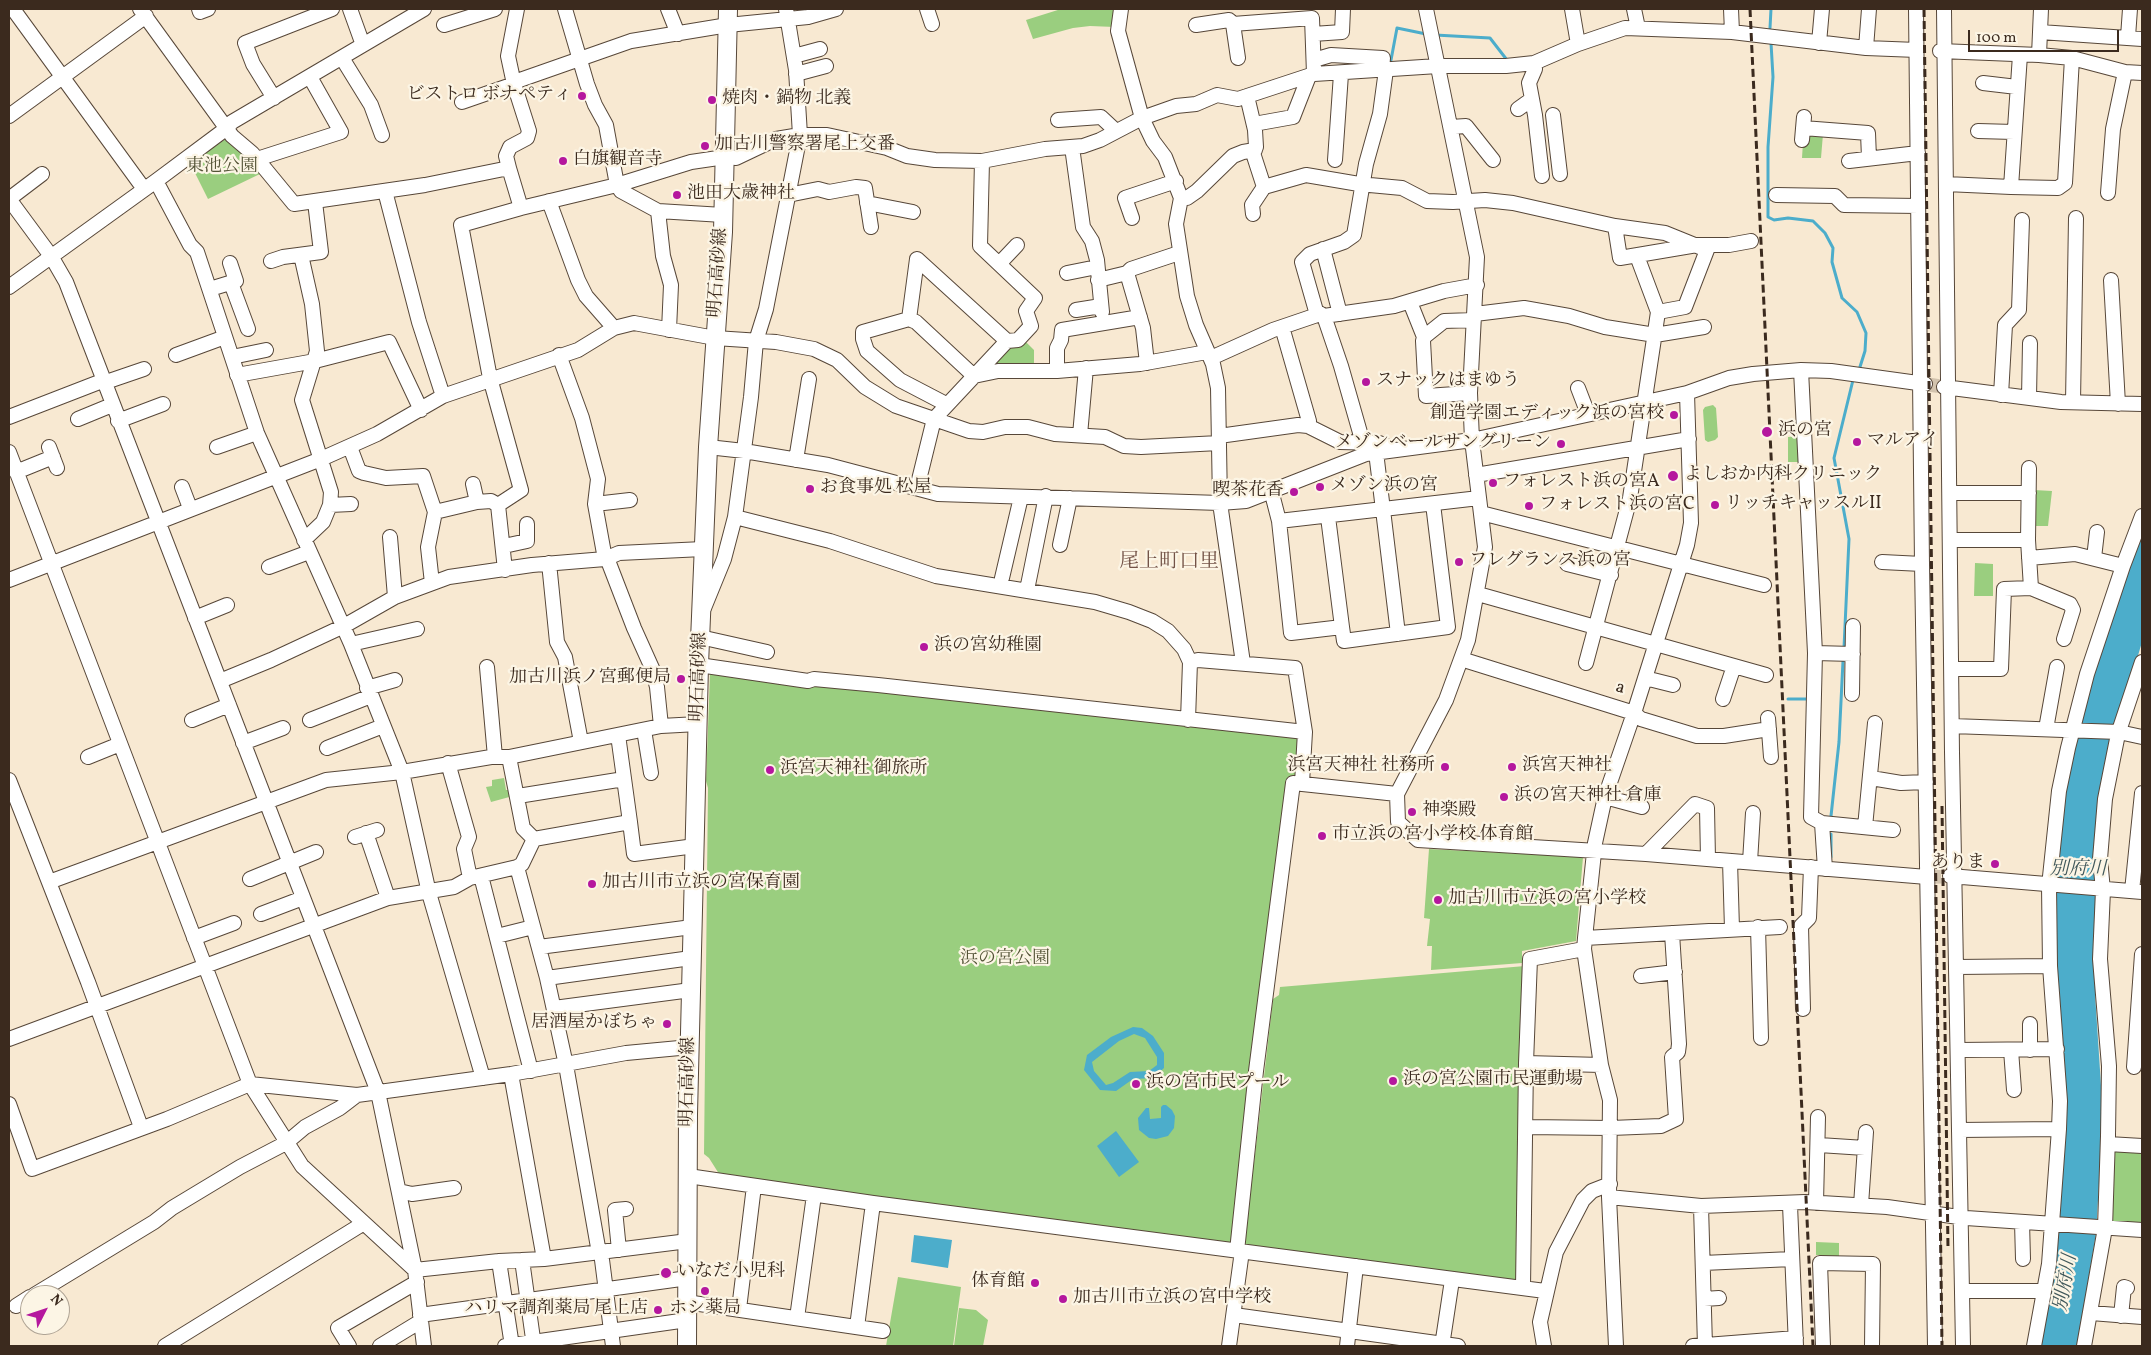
<!DOCTYPE html>
<html>
<head>
<meta charset="utf-8">
<style>
	body { margin:0 }
	#map { position:relative; width:2151px; height:1355px; overflow:hidden; background:#f8e9d2; font-family:Vollkorn,serif }
	canvas { display:block }
	.frame { position:absolute; inset:0; border:10px solid #3b2a1e; pointer-events:none }
	.north { position:absolute; left:20px; top:1285px; width:50px; height:50px; box-sizing:border-box; background:#fcf5e5; border:1px solid #afa495; border-radius:50%; rotate:49deg; font-size:14px; font-weight:700; line-height:20px; text-align:center; color:#3b2a1e }
	.north::after { content:''; display:block; margin:auto; width:18px; height:22px; background:#b5179e; clip-path:polygon(50% 0,100% 100%,50% 72%,0 100%) }
	.scale { position:absolute; left:1968px; top:30px; width:151px; height:22px; box-sizing:border-box; border:2px solid #3b2a1e; border-top:0; padding-left:6px; font-size:15px; line-height:18px; white-space:nowrap; color:#3b2a1e; -webkit-text-stroke:4px #fcf5e5; paint-order:stroke }
</style>
</head>
<body>
<div id="map">
<canvas width="2151" height="1355"></canvas>
<div class="frame"></div>
<div class="north">N</div>
<div class="scale">100 m</div>
</div>
<script>
const context = document.querySelector('canvas').getContext('2d');
context.lineJoin = 'round';
function paint(path, color) { context.fillStyle = color; context.fill(path, 'evenodd'); }
const shape = rows => new Path2D(rows.map(r => 'M' + r).join(''));
function strokePath(path, color, width, dash) { context.strokeStyle = color; context.lineWidth = width; context.lineCap = dash ? 'butt' : 'round'; context.setLineDash(dash || []); context.stroke(path); }
function drawText(font, color, halo, rows, align = 'center') {
  context.font = font + ' Vollkorn,"Noto Serif JP",serif'; context.lineWidth = 4.5; context.setLineDash([]); context.textBaseline = 'middle'; context.strokeStyle = halo; context.fillStyle = color; for (const [text, x, y, turn = 0] of rows) {
    context.save(); context.translate(x, y); context.rotate((+turn || 0) * Math.PI / 180); context.textAlign = isNaN(turn) ? turn : align; if (halo) context.strokeText(text, 0, 0); context.fillText(text, 0, 0); context.restore();
  }
}
paint(shape([
	[1061,9,1118,9,1115,27,1090,26,1073,28,1033,39,1026,20],
	[1811,133,1823,134,1821,158,1802,158,1803,142],
	[227,138,262,173,208,199,190,163],
	[1024,340,1034,350,1034,370,990,366,1010,345],
	[1713,405,1716,408,1718,437,1715,440,1708,442,1705,440,1703,410,1705,407],
	[1800,436,1799,462,1788,462,1788,437],
	[2034,490,2052,491,2048,526,2034,526],
	[1975,563,1993,564,1993,596,1974,596],
	[710,674,804,687,817,683,1298,737,1302,740,1231,1246,721,1177,709,1158,704,1154,708,788,706,781],
	[504,778,506,790,511,790,513,796,491,802,486,787,492,786,492,780],
	[1429,849,1583,857,1576,941,1522,951,1522,963,1431,970,1432,946,1427,946,1430,919,1424,918],
	[1525,966,1519,1279,1515,1283,1246,1247,1241,1244,1250,1162,1254,1163,1273,999,1279,995,1280,987],
	[2142,1149,2142,1224,2111,1223,2114,1151],
	[1816,1242,1839,1243,1839,1258,1821,1258,1821,1255,1816,1255],
	[898,1277,961,1287,953,1346,886,1346],
	[959,1308,976,1310,988,1320,983,1346,954,1346]
]), '#9ace7f');
paint(shape([
	[2142,526,2142,642,2115,733,2095,941,2095,994,2103,1116,2096,1234,2077,1346,2038,1346,2057,1231,2056,881,2064,792,2075,729],
	[1133,1027,1142,1028,1153,1036,1164,1053,1164,1068,1153,1078,1133,1079,1116,1091,1100,1090,1084,1070,1087,1055,1111,1037],
	[1134,1034,1145,1038,1157,1057,1157,1065,1149,1071,1130,1072,1113,1083,1106,1085,1094,1071,1092,1062,1119,1041],
	[1163,1105,1166,1105,1172,1110,1175,1116,1174,1128,1168,1136,1156,1139,1149,1138,1139,1130,1138,1118,1146,1108,1149,1108,1150,1119,1161,1118,1161,1107],
	[1116,1131,1139,1162,1119,1177,1097,1146],
	[914,1235,952,1240,948,1268,911,1262]
]), '#4cadcb');
strokePath(shape([
	[1770,28,1771,9],
	[1435,35,1490,38,1507,60],
	[1771,43,1773,77,1768,147,1768,217,1774,220,1788,218,1813,221,1825,233,1833,248,1832,262,1842,298,1857,312,1866,333,1865,351,1859,370],
	[1391,60,1397,28,1426,34],
	[1844,648,1849,539,1834,458,1853,380],
	[1788,699,1807,699],
	[1831,816,1839,742,1843,661],
	[1831,834,1831,857]
]), '#4cadcb', 3);
strokePath(shape([
	[1925,384,1944,387],
	[1927,877,1950,876]
]), '#d2c3ae', 14, [14, 7]);
const minor = shape([
	[13,9,144,189],
	[140,9,232,136,252,153,294,204,425,185,509,168,521,208,617,185,691,162,725,157,736,158,776,139,800,135,827,135,887,148,907,156,935,160,982,161,1045,149,1083,146,1100,140,1142,118,1176,106,1196,104,1217,95,1238,99,1314,74,1438,66,1506,66,1534,63,1578,44,1625,28,1732,32,1866,48,1917,50],
	[199,9,200,12,208,9],
	[350,9,363,45],
	[565,9,587,84,595,105,606,125,617,185,621,191,658,211,723,215],
	[668,9,678,34],
	[927,9,932,24],
	[1121,9,1118,31,1142,118,1153,141,1165,157,1181,198,1176,224,1187,296,1196,325,1213,364,1218,388,1220,503,1243,663],
	[1426,9,1477,257,1470,393,1472,440,1485,547,1468,640,1446,700,1397,794,1398,822,1418,840,1646,854,1927,877],
	[1572,9,1578,44],
	[1634,9,1638,28],
	[1731,9,1732,32],
	[1916,9,1922,564,1935,1346],
	[1944,9,1952,752,1963,1346],
	[1233,24,1238,58],
	[444,25,495,9],
	[1196,25,1229,20,1233,24,1312,18,1314,74],
	[2040,32,2142,39],
	[1313,34,1342,32,1343,9],
	[2128,37,2130,9],
	[1819,43,1822,9],
	[1866,48,1869,9],
	[1940,51,2039,55,2072,58,2125,72,2142,73],
	[2020,55,2011,187,2058,188,2065,183,2072,58],
	[2039,55,2041,9],
	[794,56,820,49],
	[342,58,371,105,382,135],
	[1314,60,1331,55,1383,58,1382,70],
	[1534,63,1535,69,1529,83,1535,115,1542,176],
	[796,74,826,66],
	[514,82,631,41,728,25,808,17,836,9],
	[1983,83,2017,87],
	[1247,96,1255,130,1256,147,1253,153,1264,187],
	[274,98,253,64,245,43,332,9],
	[462,102,514,84],
	[1518,109,1532,99],
	[1553,115,1560,174],
	[9,116,146,16],
	[1058,120,1101,117,1116,131],
	[1254,124,1293,117,1309,76],
	[1451,127,1466,126,1493,160],
	[1803,128,1868,133,1869,158],
	[1978,131,2014,132],
	[1802,140,1804,117],
	[1072,147,1083,227,1092,241,1097,260,1102,312],
	[257,159,341,132,310,77],
	[1335,160,1341,74],
	[1849,161,1918,153],
	[509,168,506,156,510,147,527,138,529,131,514,84,508,56,517,9],
	[156,181,190,245,197,252,257,433,351,644,402,772,429,893,483,1078],
	[1946,184,2011,187],
	[385,191,419,322,443,396],
	[2108,193,2113,129,2125,72],
	[788,195,818,189,829,192,856,187,865,188,871,227],
	[1776,195,1835,196,1844,205,1919,206],
	[1181,198,1187,198,1197,191,1233,156,1243,152,1255,150],
	[9,199,51,256,66,282,378,1092,415,1270,424,1346],
	[9,199,42,174],
	[549,201,578,280,586,296,614,328],
	[867,203,913,212],
	[658,211,663,256,671,285,669,330],
	[1253,214,1252,205,1264,187,1306,175,1359,184,1402,188,1427,201,1453,202,1485,200,1513,203,1615,226,1620,258,1697,245,1729,245,1751,241],
	[1132,218,1125,198,1176,181],
	[1615,226,1665,233,1707,250,1685,307,1658,312],
	[1323,249,1340,314],
	[301,255,312,304,317,351,302,400,331,492,330,505,323,522,304,540],
	[271,261,283,257,321,252,315,202],
	[999,264,1017,245],
	[1067,273,1097,267],
	[1127,273,1143,328,1147,363],
	[1098,280,1127,273,1131,269,1179,253],
	[2111,280,2118,404],
	[231,283,248,329],
	[9,287,156,181,227,128,232,122,424,9],
	[210,289,236,281,230,263],
	[1410,302,1424,337],
	[1076,310,1101,306],
	[1475,314,1524,308,1569,316,1605,327,1655,335,1704,327],
	[1324,316,1394,306,1444,291,1477,285],
	[909,319,863,332,863,339,867,351,900,380,946,404],
	[1282,327,1309,421,1308,426],
	[1007,341,917,259,909,319,916,322,974,376,998,371,1057,371,1140,364,1207,352],
	[176,355,225,337],
	[559,355,582,418,598,479,595,504,605,559],
	[232,357,266,350],
	[1211,358,1273,330,1320,314],
	[1801,370,1815,653,1811,817,1822,823,1825,869],
	[1057,371,1057,348,1061,340,1062,330,1140,317],
	[237,375,315,361,389,342,421,410],
	[103,383,144,369],
	[1944,387,2061,402,2142,404],
	[1578,388,1588,414],
	[1470,393,1426,396,1423,341,1424,337,1444,321,1474,320],
	[2001,395,2005,325,2019,310,2022,220],
	[2029,398,2030,343],
	[2073,402,2076,218],
	[9,417,102,381],
	[78,419,112,405],
	[118,421,163,404],
	[1080,435,1086,368],
	[1219,436,1298,425,1308,426,1340,442,1379,443,1391,448],
	[1363,443,1341,366,1324,316,1316,311,1302,262,1310,254,1344,242,1354,235,1366,164,1380,114,1386,70],
	[49,447,57,468],
	[217,447,257,433],
	[350,447,359,471,364,473,386,478,423,476,435,512,428,547,432,583],
	[708,447,744,451,828,465,938,494,1220,503,1246,501,1366,454,1472,440,1687,393,1729,378,1753,374,1801,370,1831,371,1925,384],
	[9,452,250,1084,302,1166,415,1270,499,1261,544,1259,688,1241],
	[1376,452,1398,634],
	[796,460,809,379],
	[2029,468,2028,540,2031,588],
	[16,472,53,457],
	[1476,475,1689,439],
	[473,484,477,502],
	[182,487,190,508],
	[917,488,934,419,969,431,983,432,1005,427,1028,427,1055,434,1105,437,1124,446,1141,447,1219,443],
	[1271,490,1279,521,1291,633,1342,627,1344,641,1448,627,1433,504],
	[1950,493,2029,493],
	[595,504,630,500],
	[330,505,351,504],
	[435,512,477,502,491,501,498,505],
	[1481,513,1764,585],
	[735,517,830,541,936,576,1095,602,1129,612,1152,621,1168,631,1184,649,1190,662],
	[1328,517,1342,627],
	[1279,521,1479,498],
	[390,537,395,597],
	[1950,540,2028,540],
	[1060,545,1070,498],
	[504,546,527,541,527,524],
	[607,558,634,628,652,668,657,687,661,726],
	[2029,558,2075,554,2123,566],
	[2094,558,2097,532],
	[1882,562,1922,564],
	[549,563,557,642,565,657,581,742],
	[1567,564,1611,575],
	[269,567,309,552],
	[505,570,498,505,521,490,490,378,461,225,521,208],
	[1002,578,1021,497],
	[9,580,321,459,377,434,443,396,578,350,614,328,634,323,715,338,776,342,814,349,837,360,865,387,896,406,934,419,1007,341,1018,340,1031,326,1026,311,1035,298,980,246,982,161],
	[1027,590,1046,496],
	[1478,594,1766,675],
	[704,608,724,559,735,517,751,397,756,341,766,309,800,135,796,70,786,9],
	[195,618,227,605],
	[700,637,767,652],
	[351,644,417,629],
	[1815,653,1853,654],
	[1461,659,1634,713,1641,719,1697,736,1724,736,1769,729],
	[1586,663,1630,498,1658,312,1637,256],
	[699,665,808,681,814,679,878,685,1305,732,1302,783],
	[487,667,495,757],
	[1952,669,2001,669,2004,589,2031,588,2070,604,2073,610,2064,639],
	[1645,678,1673,685],
	[220,681,271,660,344,626,395,597,449,577,532,565,605,559,619,553,703,549],
	[367,688,395,680],
	[1852,694,1853,626],
	[1723,699,1734,666],
	[1768,718,1771,757],
	[192,720,229,705],
	[310,720,371,696],
	[1188,720,1190,662,1198,660,1295,668,1305,732],
	[1952,726,2119,732,2142,737],
	[2046,729,2057,667],
	[644,730,651,773],
	[618,735,630,822],
	[243,743,283,728],
	[327,748,383,726],
	[88,757,120,744],
	[509,757,523,828,534,839],
	[448,763,469,837,464,849,470,878],
	[1871,778,1901,783,1926,782],
	[9,780,88,982,141,1127],
	[518,796,624,779],
	[1605,797,1642,807],
	[1822,823,1893,830],
	[1865,827,1875,723],
	[366,833,388,898],
	[355,837,377,830],
	[1646,854,1695,804,1707,808,1708,859],
	[1730,861,1732,929],
	[1750,862,1753,813],
	[517,867,547,978,566,1065,599,1253],
	[481,876,531,1071],
	[1950,876,2142,892],
	[250,879,316,852],
	[49,882,326,780,402,772,491,757,509,757,661,726,698,724],
	[2132,891,2142,793],
	[261,914,303,898],
	[1758,927,1761,1038],
	[497,936,533,927],
	[194,938,234,923],
	[1585,938,1780,927],
	[539,947,692,927],
	[1957,967,2050,966],
	[1641,976,1675,972],
	[547,978,691,958],
	[554,1008,691,990],
	[1803,1009,1801,926,1809,918,1811,867],
	[2030,1024,2030,1050],
	[9,1039,388,898,454,887,470,878,517,867,522,864,534,839,630,822,634,854,695,846],
	[1958,1050,2057,1049],
	[2011,1050,2014,1090],
	[1526,1063,1601,1065],
	[2134,1067,2142,954],
	[511,1074,544,1259],
	[9,1104,32,1169,167,1119,250,1084,357,1095],
	[1526,1127,1611,1128,1661,1126,1676,1119,1672,1057,1678,1052,1679,1044,1672,933],
	[1959,1130,2059,1129],
	[2108,1144,2142,1146],
	[1819,1145,1865,1148],
	[688,1176,873,1203,1545,1291],
	[399,1191,412,1194,454,1188],
	[1609,1197,1701,1206,1805,1202,1887,1207,1966,1218,2142,1230],
	[1816,1203,1818,1117],
	[1790,1205,1796,1346],
	[1861,1205,1866,1132],
	[1701,1206,1705,1346],
	[2022,1222,2023,1259],
	[619,1250,615,1210,626,1209],
	[1237,1251,1256,1071,1293,783,1397,794],
	[601,1252,613,1346],
	[522,1260,534,1346],
	[499,1261,512,1346],
	[1703,1263,1792,1259],
	[1523,1288,1526,1063,1530,959,1584,949],
	[1962,1291,2044,1291],
	[34,1295,154,1222,172,1208,240,1167,286,1143,305,1127,340,1108,357,1095,511,1074,626,1053,690,1047],
	[1704,1299,1719,1298],
	[686,1302,883,1331],
	[16,1306,30,1297],
	[739,1309,754,1186],
	[2091,1313,2142,1317],
	[420,1315,688,1278],
	[1234,1315,1458,1346],
	[2121,1316,2124,1287,2127,1288],
	[797,1318,814,1195],
	[857,1327,873,1203],
	[165,1346,364,1223],
	[349,1346,338,1328,417,1282],
	[380,1346,421,1321],
	[505,1346,687,1320],
	[1229,1346,1242,1251],
	[1347,1346,1356,1266],
	[1442,1346,1452,1280],
	[1544,1346,1540,1322,1556,1252,1583,1200,1592,1191,1610,1184],
	[1616,1346,1609,1197,1610,1100,1601,1065,1584,949,1585,938,1595,843,1605,797,1634,713,1687,545,1691,523,1687,393],
	[1693,1346,1796,1338],
	[1823,1346,1820,1263,1873,1264,1872,1346],
	[2034,1346,2049,1264,2059,1129,2060,1101,2050,966,2049,886,2059,791,2068,748,2087,674,2123,566,2142,516],
	[2084,1346,2105,1228,2108,1136,2109,1066,2100,959,2103,890,2100,859,2105,799,2118,734,2142,662]
]);
const major = shape([
	[687,1346,688,1114,699,665,708,447,723,232,728,9]
]);
strokePath(minor, '#574739', 16);
strokePath(major, '#574739', 20);
strokePath(minor, '#fff', 14);
strokePath(major, '#fff', 18);
strokePath(shape([
	[1750,9,1813,1346],
	[1924,9,1942,1346],
	[1942,806,1948,1249]
]), '#3b2a1e', 3, [8, 4]);
for (const [x, y, r, color] of [
	[582,96,5,"#b5179e"],
	[712,100,5,"#b5179e"],
	[705,146,5,"#b5179e"],
	[563,161,5,"#b5179e"],
	[677,195,5,"#b5179e"],
	[1366,382,5,"#b5179e"],
	[1674,415,5,"#b5179e"],
	[1767,432,6,"#b5179e"],
	[1857,442,5,"#b5179e"],
	[1561,444,5,"#b5179e"],
	[1673,476,6,"#b5179e"],
	[1493,483,5,"#b5179e"],
	[1320,487,5,"#b5179e"],
	[810,489,5,"#b5179e"],
	[1294,492,5,"#b5179e"],
	[1715,505,5,"#b5179e"],
	[1529,506,5,"#b5179e"],
	[1459,562,5,"#b5179e"],
	[924,647,5,"#b5179e"],
	[681,679,5,"#b5179e"],
	[1445,767,5,"#b5179e"],
	[1512,767,5,"#b5179e"],
	[770,770,5,"#b5179e"],
	[1504,797,5,"#b5179e"],
	[1412,812,5,"#b5179e"],
	[1322,836,5,"#b5179e"],
	[1995,864,5,"#b5179e"],
	[592,884,5,"#b5179e"],
	[1438,900,5,"#b5179e"],
	[667,1024,5,"#b5179e"],
	[1393,1081,5,"#b5179e"],
	[1136,1084,5,"#b5179e"],
	[666,1273,6,"#b5179e"],
	[1035,1283,5,"#b5179e"],
	[705,1291,5,"#b5179e"],
	[1063,1299,5,"#b5179e"],
	[658,1310,5,"#b5179e"]
]) { const dot = new Path2D(); dot.arc(x, y, r, 0, 2 * Math.PI); context.fillStyle = color; context.fill(dot); strokePath(dot, '#fcf5e5', 2); }
drawText('18px', '#3b2a1e', '#fcf5e5', [
	["ビストロ ボナペティ",572,96,"right"],
	["焼肉・鍋物 北義",722,100],
	["加古川警察署尾上交番",715,146],
	["白旗観音寺",573,161],
	["池田大歳神社",687,195],
	["スナックはまゆう",1376,382],
	["創造学園エディック浜の宮校",1664,415,"right"],
	["浜の宮",1778,432],
	["マルアイ",1867,442],
	["メゾンベールサングリーン",1551,444,"right"],
	["よしおか内科クリニック",1684,476],
	["フォレスト浜の宮A",1503,483],
	["メゾン浜の宮",1330,487],
	["お食事処 松屋",820,489],
	["喫茶花香",1284,492,"right"],
	["リッチキャッスルII",1725,505],
	["フォレスト浜の宮C",1539,506],
	["フレグランス浜の宮",1469,562],
	["浜の宮幼稚園",934,647],
	["加古川浜ノ宮郵便局",671,679,"right"],
	["浜宮天神社 社務所",1435,767,"right"],
	["浜宮天神社",1522,767],
	["浜宮天神社 御旅所",780,770],
	["浜の宮天神社 倉庫",1514,797],
	["神楽殿",1422,812],
	["市立浜の宮小学校 体育館",1332,836],
	["ありま",1985,864,"right"],
	["加古川市立浜の宮保育園",602,884],
	["加古川市立浜の宮小学校",1448,900],
	["居酒屋かぼちゃ",657,1024,"right"],
	["浜の宮公園市民運動場",1403,1081],
	["浜の宮市民プール",1146,1084],
	["いなだ小児科",677,1273],
	["体育館",1025,1283,"right"],
	["加古川市立浜の宮中学校",1073,1299],
	["ハリマ調剤薬局 尾上店",648,1310,"right"],
	["ホシ薬局",705,1310,"center"]
], 'left');
drawText('18px', '#535336', '#fcf5e5', [
	["東池公園",222,168],
	["浜の宮公園",1005,960]
]);
drawText('18px', '#3b2a1e', '#fcf5e5', [
	["明石高砂線",719,273,-86],
	["明石高砂線",700,677,-88],
	["a",1620,689,17],
	["明石高砂線",689,1082,-89]
]);
drawText('italic 19px', '#41585b', '#fcf5e5', [
	["別府川",2078,871],
	["別府川",2067,1283,-80]
]);
drawText('20px', '#735347', '#fcf5e5', [
	["尾上町口里",1169,563]
]);
</script>
</body>
</html>
